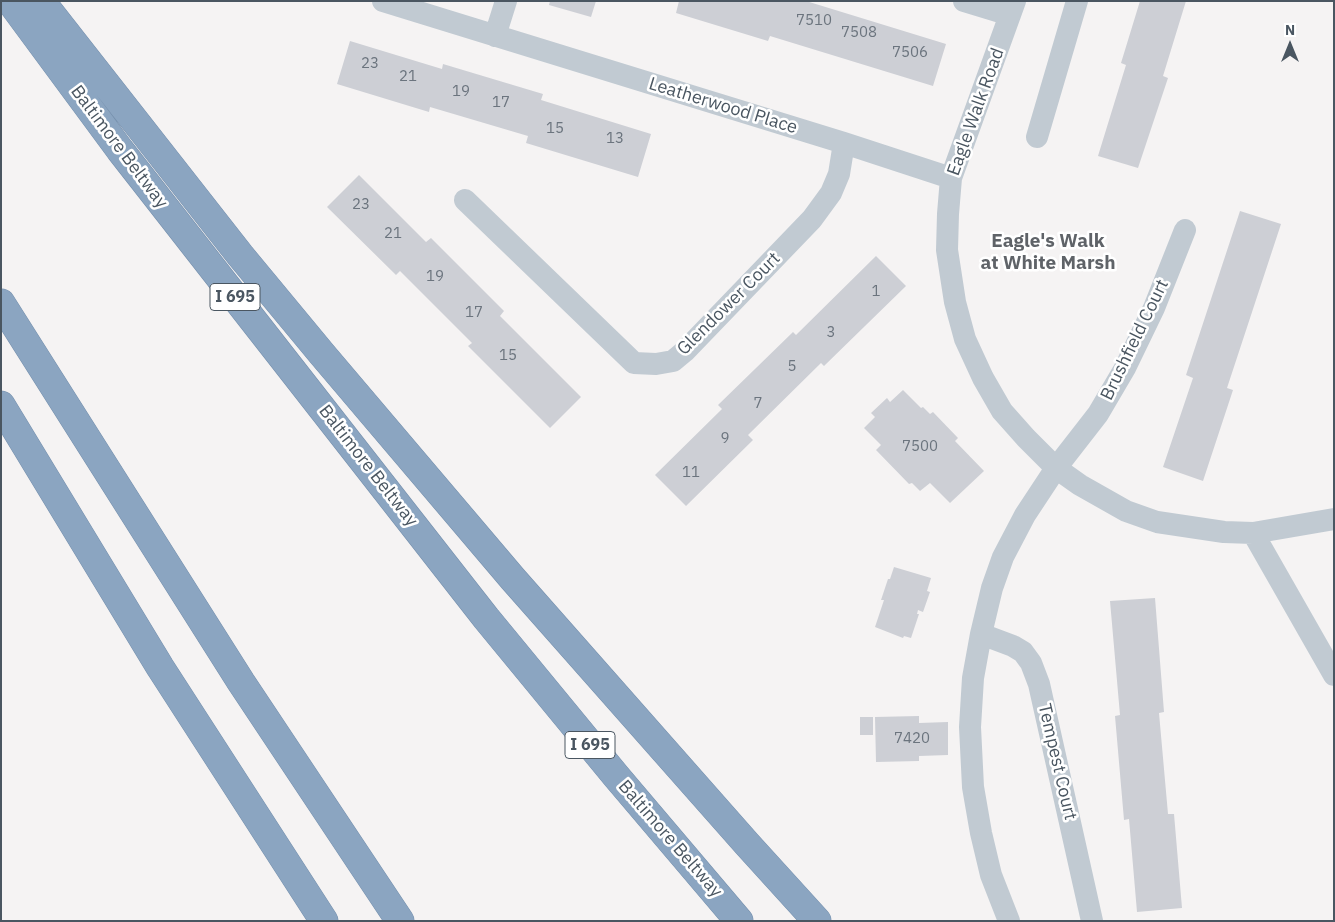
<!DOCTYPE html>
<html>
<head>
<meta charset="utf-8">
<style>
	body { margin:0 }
	#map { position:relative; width:1335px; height:922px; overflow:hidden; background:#f5f3f3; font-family:"IBM Plex Sans",sans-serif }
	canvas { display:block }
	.frame { position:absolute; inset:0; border:2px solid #4a5661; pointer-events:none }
	.north { position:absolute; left:1265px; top:20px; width:50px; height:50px; -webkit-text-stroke:4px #fff; paint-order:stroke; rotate:0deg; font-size:14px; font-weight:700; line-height:20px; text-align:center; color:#4a5661 }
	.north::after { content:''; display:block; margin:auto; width:18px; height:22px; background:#4a5661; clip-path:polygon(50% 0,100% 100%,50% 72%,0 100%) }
</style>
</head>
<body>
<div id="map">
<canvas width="1335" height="922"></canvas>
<div class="frame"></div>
<div class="north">N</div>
</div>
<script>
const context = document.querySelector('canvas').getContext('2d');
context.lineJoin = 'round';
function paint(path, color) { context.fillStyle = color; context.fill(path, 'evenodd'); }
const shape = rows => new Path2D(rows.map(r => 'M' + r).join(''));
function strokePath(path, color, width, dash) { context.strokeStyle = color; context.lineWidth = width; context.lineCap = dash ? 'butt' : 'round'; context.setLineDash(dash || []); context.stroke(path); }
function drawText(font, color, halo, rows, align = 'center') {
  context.font = font + ' "IBM Plex Sans",sans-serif'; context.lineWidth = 5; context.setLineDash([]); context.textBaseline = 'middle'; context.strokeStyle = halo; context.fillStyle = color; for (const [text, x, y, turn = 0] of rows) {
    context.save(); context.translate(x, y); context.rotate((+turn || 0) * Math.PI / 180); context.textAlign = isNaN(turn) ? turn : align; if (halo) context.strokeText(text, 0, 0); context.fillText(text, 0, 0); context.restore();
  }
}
paint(shape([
	[550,1,596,1,591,17,549,5],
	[679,1,806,1,946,44,933,86,770,36,768,41,676,13],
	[1140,1,1186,1,1163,76,1168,78,1138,168,1098,156,1126,65,1121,63],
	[350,41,442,69,443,64,543,94,541,100,651,134,638,177,526,143,528,136,430,107,429,112,337,84],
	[359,175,426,242,431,238,504,311,500,316,581,397,550,428,468,346,472,343,400,271,396,275,327,207],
	[1240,211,1281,224,1227,388,1233,390,1203,481,1163,467,1193,378,1186,375],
	[876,256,906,286,824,366,821,363,748,435,753,440,686,506,655,475,722,409,718,405,793,332,796,335],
	[903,390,921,408,923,407,930,414,933,412,958,438,955,441,984,471,950,503,930,483,920,491,912,483,909,484,876,450,881,445,864,428,875,417,871,413,887,398,890,402],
	[894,567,931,578,927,591,930,592,923,612,918,610,917,614,919,614,911,638,904,636,903,638,875,627,884,600,881,600,888,579,890,579],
	[1155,598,1164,712,1159,713,1168,814,1174,814,1182,908,1137,912,1129,819,1124,820,1115,716,1120,715,1110,601],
	[919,716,919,723,948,722,948,755,919,756,919,761,876,762,875,717],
	[860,717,873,717,873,735,860,735]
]), '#cdcfd5');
const highway = shape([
	[10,1,120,150,486,618,616,776,739,921],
	[41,1,240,255,322,354,513,579,747,844,817,921],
	[1,303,241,682,400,921],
	[1,405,160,667,324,921]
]);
strokePath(highway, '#7690ad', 29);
strokePath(shape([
	[383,1,844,143,951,178],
	[964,1,1010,15],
	[1015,1,951,178,948,214,947,250,955,302,965,339,983,378,1002,411,1026,438,1056,468,1080,485,1126,511,1157,522,1224,532,1253,533,1334,519],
	[495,36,506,1],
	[1037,137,1077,1],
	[465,200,634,363,656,364,673,361,685,351,812,219,831,193,839,174,844,143],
	[1253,533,1334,675],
	[981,634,1013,646,1023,652,1031,663,1039,684,1092,921],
	[1009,921,991,875,981,833,973,787,970,727,973,678,981,634,992,588,1003,557,1025,515,1056,468,1098,414,1125,368,1154,308,1185,230]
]), '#c1cad2', 22);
strokePath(highway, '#8ba5c1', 28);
drawText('15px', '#6b747e', null, [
	["7510",814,21],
	["7508",859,33],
	["7506",910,53],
	["23",370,64],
	["21",408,77],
	["19",461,92],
	["17",501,103],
	["15",555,129],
	["13",615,139],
	["23",361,205],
	["21",393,234],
	["19",435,277],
	["1",876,292],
	["17",474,313],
	["3",831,333],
	["15",508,356],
	["5",792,367],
	["7",758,404],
	["9",725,439],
	["7500",920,447],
	["11",691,473],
	["7420",912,739]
]);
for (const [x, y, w] of [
	[235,297,50],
	[590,745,50]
]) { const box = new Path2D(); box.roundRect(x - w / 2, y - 13.5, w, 27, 4); context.fillStyle = '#fff'; context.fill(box); strokePath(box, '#4a5661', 1); }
drawText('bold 16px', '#4a5661', null, [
	["I 695",235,297],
	["I 695",590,745]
]);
drawText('18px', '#4a5661', '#fff', [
	["Leatherwood Place",723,106,17],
	["Eagle Walk Road",976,112,-70],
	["Baltimore Beltway",119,147,53],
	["Glendower Court",729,304,-45],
	["Brushfield Court",1135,340,-64],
	["Baltimore Beltway",368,466,52],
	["Tempest Court",1057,762,77],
	["Baltimore Beltway",670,839,49]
]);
drawText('bold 19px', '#5f6368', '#fff', [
	["Eagle's Walk",1048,242],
	["at White Marsh",1048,264]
]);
</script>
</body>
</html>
